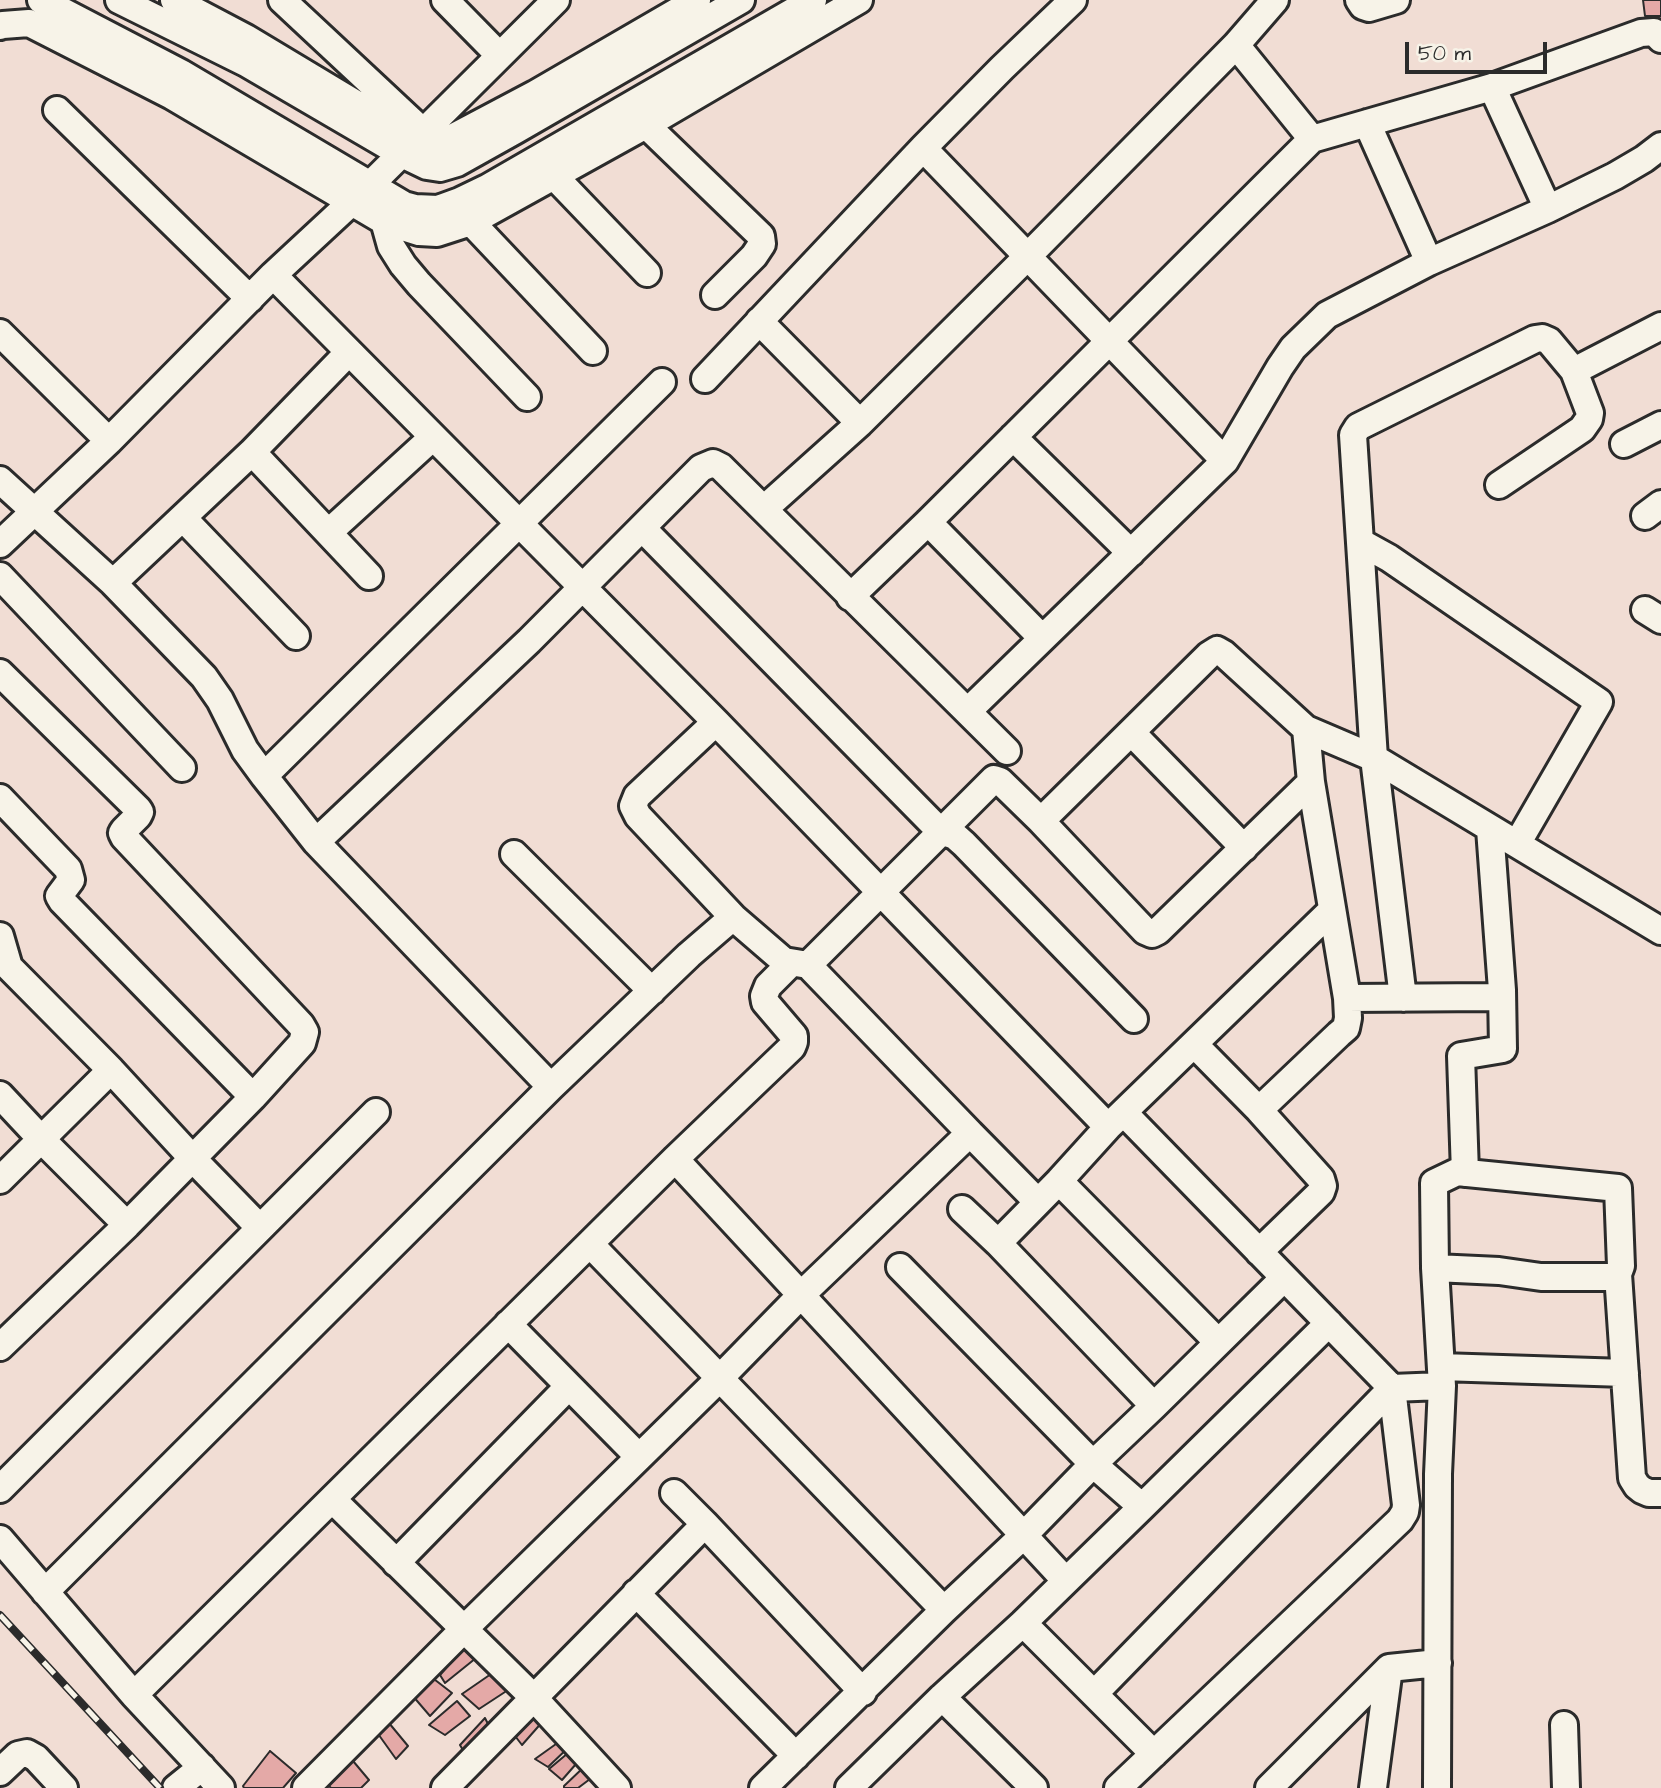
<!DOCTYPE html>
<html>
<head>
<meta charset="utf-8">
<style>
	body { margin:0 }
	#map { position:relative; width:1661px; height:1788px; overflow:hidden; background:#f1ddd4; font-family:"Architects Daughter",sans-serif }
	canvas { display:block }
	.scale { position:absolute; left:1405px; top:42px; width:142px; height:32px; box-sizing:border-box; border:4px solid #2b2b2b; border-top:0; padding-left:9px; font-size:21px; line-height:24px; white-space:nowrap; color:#2b2b2b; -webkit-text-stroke:5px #f7f3e8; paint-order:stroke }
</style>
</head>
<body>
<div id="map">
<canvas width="1661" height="1788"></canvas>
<div class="scale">50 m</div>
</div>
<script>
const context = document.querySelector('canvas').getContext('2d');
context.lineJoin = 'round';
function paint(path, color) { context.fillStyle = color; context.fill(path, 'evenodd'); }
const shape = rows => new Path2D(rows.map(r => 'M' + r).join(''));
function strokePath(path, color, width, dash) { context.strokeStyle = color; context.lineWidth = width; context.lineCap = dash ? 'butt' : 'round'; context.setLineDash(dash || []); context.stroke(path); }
const building = shape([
	[1643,0,1661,0,1661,16,1645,16,1643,0],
	[465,1646,476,1658,445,1683,440,1675,465,1646],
	[491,1674,508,1690,479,1709,462,1694,491,1674],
	[430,1676,452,1693,430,1716,412,1695,430,1676],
	[457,1701,470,1716,445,1735,429,1725,457,1701],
	[533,1708,544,1720,522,1745,512,1732,533,1708],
	[485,1718,491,1730,464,1752,460,1745,485,1718],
	[389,1723,408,1746,396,1759,376,1731,389,1723],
	[563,1739,571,1745,548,1767,535,1759,563,1739],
	[574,1748,583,1756,562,1780,549,1769,574,1748],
	[270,1751,296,1773,283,1788,244,1788,243,1786,270,1751],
	[348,1755,369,1780,361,1788,331,1788,325,1782,348,1755],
	[585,1766,594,1776,578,1788,564,1788,564,1786,585,1766]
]);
paint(building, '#e4a9a7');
strokePath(building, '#2b2b2b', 2);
const minor = shape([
	[41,0,181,73,404,205,415,208,438,209,460,201,487,188,813,0],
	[119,0,246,63,400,153,427,166,440,168,457,163,516,130,741,0],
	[174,0,246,38,424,145,433,146,450,139,535,94,697,0],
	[282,0,419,128],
	[445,0,499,55],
	[1359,0,1363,6,1369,8,1396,0],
	[0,26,3,25,29,23,172,96,384,221,419,232,437,233,471,222,646,125,859,0],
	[1236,45,1312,139],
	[1492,87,1548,209],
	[57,110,250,299],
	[1367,123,1429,262],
	[646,125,761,236,762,244,754,256,715,295],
	[923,148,1225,461],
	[554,176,647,273],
	[384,221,391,246,403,265,419,284,527,397],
	[471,222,593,351],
	[273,275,716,722,1108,1127],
	[759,321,860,423],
	[0,333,109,441],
	[705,379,923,148,1002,68,1073,0],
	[1013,437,1131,553],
	[1624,444,1661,425],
	[252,452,369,576],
	[0,480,113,583,204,677,220,700,245,750,264,776],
	[1499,485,1582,429,1589,419,1590,413,1574,371],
	[764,509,860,423,1027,257,1236,45,1275,0],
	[1645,516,1661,504],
	[183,518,296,636],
	[928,522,1042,638],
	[642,528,940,831,955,836,964,844,1134,1019],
	[329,532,433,437],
	[1360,542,1389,558,1599,702,1517,844],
	[0,544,109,441,273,275,370,185,556,0],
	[0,576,182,768],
	[113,583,252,452,349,352],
	[850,597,928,522,1312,139,1492,87,1641,33,1654,32,1661,39],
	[1645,610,1661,620],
	[0,673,138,809,140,812,138,816,124,830,122,833,124,837,301,1025,305,1032,302,1043,253,1097],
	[968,711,1225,461,1280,367,1293,348,1327,315,1429,262,1548,209,1615,176,1644,159,1661,146],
	[1131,732,1244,848],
	[0,798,68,869,71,880,59,896,62,901,253,1097,127,1225,0,1347],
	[1041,821,1209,655,1217,650,1224,654,1306,729],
	[316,842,529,641,701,468,713,463,721,467,1007,751],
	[514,854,652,991],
	[0,936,9,967,111,1070,193,1159,260,1228],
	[808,965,994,779,1000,781,1041,821,1145,931,1152,934,1158,931,1311,782],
	[1347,998,1495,997,1500,994,1502,990,1490,829],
	[1403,998,1374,758,1353,435,1358,427,1535,339,1542,338,1549,341,1574,371,1661,326],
	[1194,1044,1259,1110,1321,1179,1323,1186,1321,1192,1259,1252],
	[551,1087,316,842,264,776,662,382],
	[0,1095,42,1140,127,1225],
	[1259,1110,1339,1034,1346,1028,1348,1018,1347,998,1311,782,1306,729,1374,758,1661,931],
	[970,1133,1038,1202],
	[675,1159,1066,1581],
	[1465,1173,1461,1056,1503,1049,1502,990],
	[0,1180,111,1070],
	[1059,1181,1218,1342],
	[962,1209,998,1243,1154,1406],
	[998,1243,1059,1181,1108,1127,1332,910],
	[590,1244,944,1610],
	[900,1267,1093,1464,1142,1507],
	[1435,1268,1499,1271,1541,1277,1610,1277,1618,1274,1621,1266,1618,1188,1457,1172,1434,1183,1435,1268,1442,1386,1438,1474,1437,1788],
	[1618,1274,1632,1478,1637,1486,1642,1490,1649,1493,1661,1493],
	[508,1324,639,1457],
	[1441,1367,1625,1373],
	[0,1489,376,1112],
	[674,1493,705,1524,863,1692],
	[332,1499,675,1159,792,1047,794,1042,794,1036,765,1002,764,996,768,986,791,963],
	[0,1539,134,1695,221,1788],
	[396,1563,569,1386],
	[45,1592,551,1087,689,955,733,917,638,816,633,806,637,796,716,722],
	[636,1593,796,1756],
	[1023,1623,1154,1754],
	[1094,1694,1392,1388,1442,1386],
	[134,1695,332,1499,533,1697,617,1788],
	[942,1697,1034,1788],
	[1564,1725,1566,1788],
	[0,1772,18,1755,27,1753,36,1758,64,1788],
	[176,1788,202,1767],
	[306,1788,464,1629,720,1378,801,1295,970,1133,808,965,784,961,733,917],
	[445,1788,705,1524],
	[763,1788,944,1610,1024,1535,1093,1464,1154,1406,1284,1278],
	[849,1788,942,1697,1023,1623,1142,1507,1329,1323],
	[1118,1788,1400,1520,1405,1512,1406,1505,1392,1388,1124,1113],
	[1269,1788,1389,1668,1438,1663],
	[1373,1788,1389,1668]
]);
strokePath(minor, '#2b2b2b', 32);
strokePath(minor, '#f7f3e8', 26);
const rail = shape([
	[0,1615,160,1788]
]);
strokePath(rail, '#2b2b2b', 8);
strokePath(rail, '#f7f3e8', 5, [16]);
</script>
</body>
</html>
